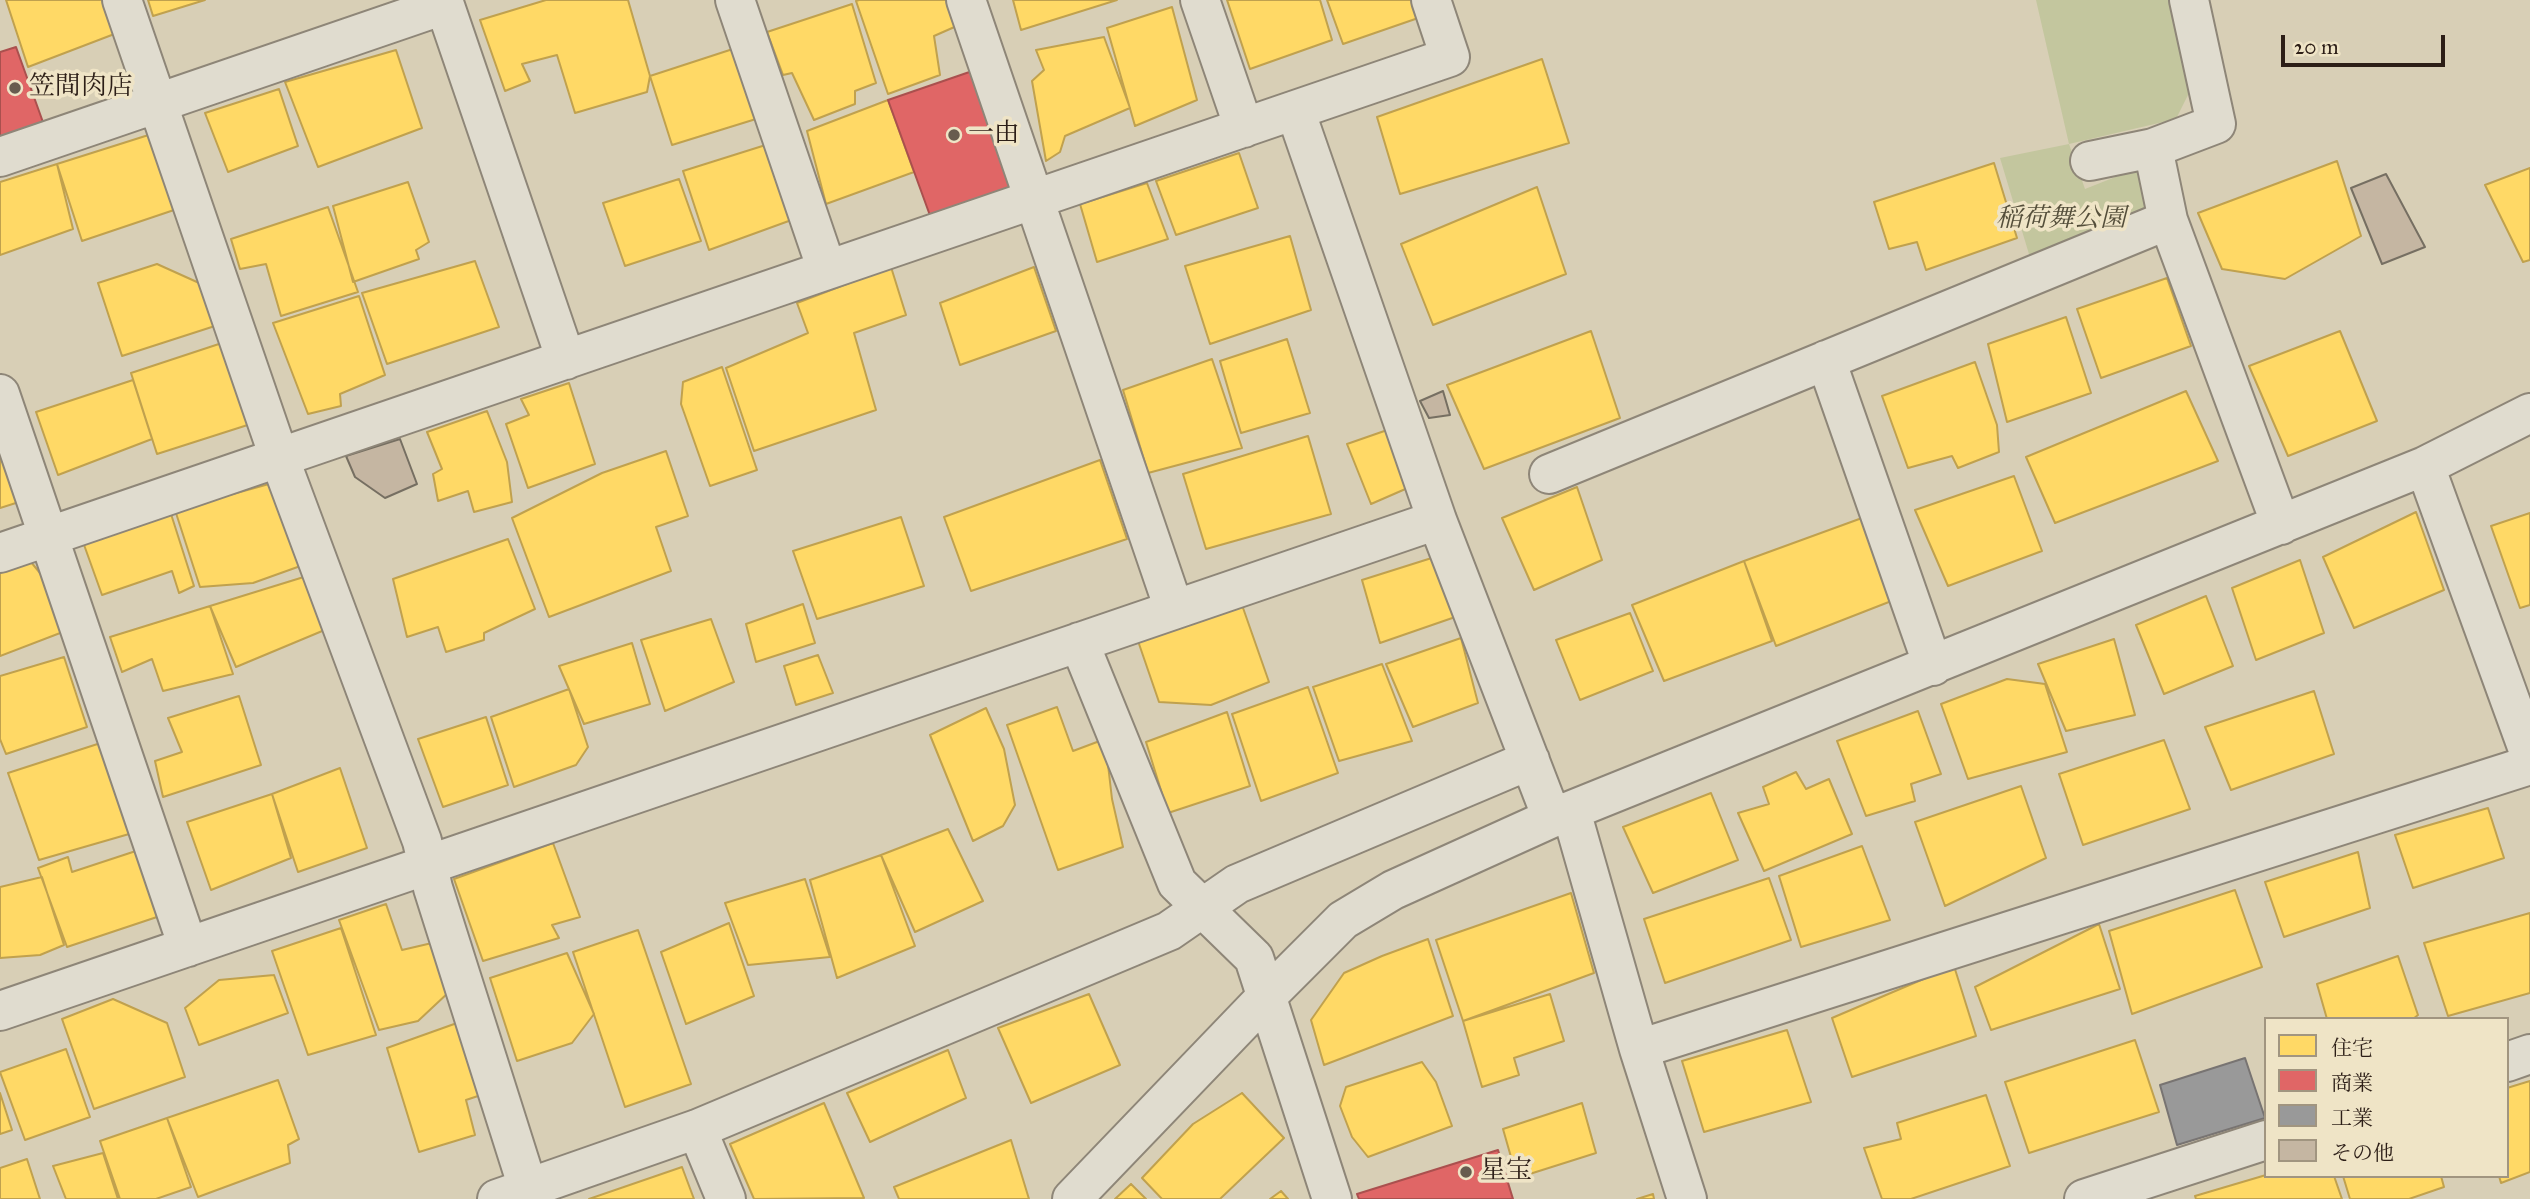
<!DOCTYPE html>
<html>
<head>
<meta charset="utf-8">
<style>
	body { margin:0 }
	#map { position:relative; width:2530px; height:1199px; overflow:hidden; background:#d8cfb6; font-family:"IM FELL Great Primer","Noto Serif JP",serif }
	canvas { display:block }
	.legend { position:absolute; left:2264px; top:1017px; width:245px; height:161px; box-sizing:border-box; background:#efe4c6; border:2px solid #a19580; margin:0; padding:9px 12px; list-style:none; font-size:21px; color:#2c1e17 }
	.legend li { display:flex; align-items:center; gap:14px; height:35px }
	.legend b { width:35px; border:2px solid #a19580 }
	.scale { position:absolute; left:2281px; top:35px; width:164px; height:32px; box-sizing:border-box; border:4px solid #2c1e17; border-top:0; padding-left:9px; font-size:21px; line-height:24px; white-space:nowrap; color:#2c1e17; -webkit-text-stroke:5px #efe4c6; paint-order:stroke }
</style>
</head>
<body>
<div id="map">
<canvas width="2530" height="1199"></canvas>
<ul class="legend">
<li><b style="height:19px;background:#ffd966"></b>住宅</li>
<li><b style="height:19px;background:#e06666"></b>商業</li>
<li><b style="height:19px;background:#999"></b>工業</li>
<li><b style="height:19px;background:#c5b6a2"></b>その他</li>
</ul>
<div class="scale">20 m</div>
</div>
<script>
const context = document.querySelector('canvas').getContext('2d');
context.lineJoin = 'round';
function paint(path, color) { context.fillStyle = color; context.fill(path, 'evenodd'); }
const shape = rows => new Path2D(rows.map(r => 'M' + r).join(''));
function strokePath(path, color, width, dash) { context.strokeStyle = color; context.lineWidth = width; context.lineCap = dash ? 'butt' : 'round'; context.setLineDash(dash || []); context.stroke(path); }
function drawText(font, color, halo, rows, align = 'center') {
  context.font = font + ' "IM FELL Great Primer","Noto Serif JP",serif'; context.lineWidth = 7; context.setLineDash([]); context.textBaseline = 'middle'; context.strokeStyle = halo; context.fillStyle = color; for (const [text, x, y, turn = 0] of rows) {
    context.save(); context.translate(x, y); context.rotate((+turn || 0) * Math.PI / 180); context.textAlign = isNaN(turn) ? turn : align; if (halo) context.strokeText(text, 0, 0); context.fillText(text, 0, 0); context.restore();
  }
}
paint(shape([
	[2036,0,2170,0,2193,85,2176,119,2069,144,2085,189,2148,164,2168,220,2035,274,2000,158,2069,144]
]), '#c3c69e');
const homes = shape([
	[6,0,103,0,117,33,28,67,6,0],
	[148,0,205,0,153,16,148,0],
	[546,0,628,0,650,76,647,92,575,113,557,55,522,64,530,81,505,91,480,20,546,0],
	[859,0,951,0,959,25,934,36,940,75,888,94,856,1,859,0],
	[1013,0,1117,0,1021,30,1013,0],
	[1227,0,1320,0,1332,40,1250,69,1227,0],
	[1327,0,1419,0,1424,16,1343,44,1327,0],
	[852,4,876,83,855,91,855,104,814,120,792,73,783,75,767,32,852,4],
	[1172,7,1197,100,1135,126,1107,28,1172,7],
	[1104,37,1130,108,1065,136,1060,152,1046,161,1032,81,1044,70,1036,50,1104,37],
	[739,47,756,119,672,145,650,76,739,47],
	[396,50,422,128,318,167,285,82,396,50],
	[1542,59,1569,143,1400,194,1377,117,1542,59],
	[279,89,298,146,228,172,205,113,279,89],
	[888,100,914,172,826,204,807,131,888,100],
	[158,132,183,207,82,241,57,164,158,132],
	[772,143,797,218,709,250,683,171,772,143],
	[1239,153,1258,208,1176,235,1156,181,1239,153],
	[2337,161,2361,236,2285,279,2222,269,2198,213,2337,161],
	[1994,163,2017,238,1926,270,1917,242,1889,249,1874,202,1994,163],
	[57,164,73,229,0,255,0,182,57,164],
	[2530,168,2530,260,2523,262,2485,185,2530,168],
	[679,179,701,241,625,266,603,203,679,179],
	[408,182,429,242,416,250,419,259,353,282,333,206,408,182],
	[1147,183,1168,239,1097,262,1080,204,1147,183],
	[1537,187,1566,274,1433,325,1401,244,1537,187],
	[328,207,358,292,281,316,266,264,240,269,231,239,328,207],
	[1290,236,1311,310,1210,344,1185,266,1290,236],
	[475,261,499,327,387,364,362,293,475,261],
	[157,264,208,287,218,325,122,356,98,283,157,264],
	[891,267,906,315,854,333,876,410,754,451,726,368,808,333,797,303,891,267],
	[1034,267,1056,331,960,365,940,303,1034,267],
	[2167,278,2191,346,2101,378,2077,309,2167,278],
	[359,296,385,375,340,394,341,406,308,414,273,323,359,296],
	[2066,317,2091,393,2007,422,1988,344,2066,317],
	[1591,331,1620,418,1484,469,1447,385,1591,331],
	[2340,331,2377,421,2288,456,2249,366,2340,331],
	[1287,339,1310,413,1241,433,1220,361,1287,339],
	[228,341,257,422,157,454,131,373,228,341],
	[1212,359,1242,448,1148,473,1123,390,1212,359],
	[1975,362,1997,425,1999,452,1958,468,1952,456,1908,468,1882,396,1975,362],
	[722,367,757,470,710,486,681,404,683,382,722,367],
	[133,380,152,439,58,475,36,412,133,380],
	[569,383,595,464,528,488,506,424,529,415,521,399,569,383],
	[2186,391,2218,461,2055,523,2026,457,2186,391],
	[487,411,507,462,512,502,474,512,468,491,438,501,433,474,442,469,427,432,487,411],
	[1393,428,1410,487,1371,504,1347,444,1393,428],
	[0,436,19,502,0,508,0,436],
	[1308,436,1331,514,1206,549,1183,474,1308,436],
	[666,451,688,516,656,527,671,571,549,617,512,518,602,473,666,451],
	[1100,460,1127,539,971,591,944,517,1100,460],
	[2014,476,2042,551,1948,586,1915,510,2014,476],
	[269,484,306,564,253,583,200,587,175,510,269,484],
	[1577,487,1602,560,1534,590,1502,518,1577,487],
	[2416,512,2444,590,2354,628,2323,557,2416,512],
	[2530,513,2530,605,2520,608,2491,526,2530,513],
	[171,514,194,586,179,593,172,571,102,595,83,542,171,514],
	[901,517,924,586,817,619,793,551,901,517],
	[1862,518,1894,600,1776,646,1744,561,1862,518],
	[508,539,535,609,484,633,484,640,446,652,438,627,407,637,393,579,508,539],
	[1438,556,1461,615,1380,643,1362,580,1438,556],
	[2300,560,2324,633,2256,660,2232,588,2300,560],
	[1744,561,1772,641,1664,681,1632,605,1744,561],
	[31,562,57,594,68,630,0,656,0,573,31,562],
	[307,576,327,629,236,667,210,606,307,576],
	[2206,596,2233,666,2164,694,2136,625,2206,596],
	[803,604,815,643,756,662,746,624,803,604],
	[1242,605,1269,682,1211,705,1159,702,1138,641,1242,605],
	[210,606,233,674,163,691,152,659,122,672,110,637,210,606],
	[1630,613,1653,671,1580,700,1556,640,1630,613],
	[711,619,734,682,665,711,641,640,711,619],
	[1461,638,1478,703,1413,727,1386,664,1461,638],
	[2114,639,2135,715,2066,731,2038,664,2114,639],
	[632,643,650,704,584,724,559,666,632,643],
	[818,655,833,693,796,705,784,666,818,655],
	[64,657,87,727,6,754,0,739,0,676,64,657],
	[1382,664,1412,741,1339,761,1313,687,1382,664],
	[2007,679,2045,684,2067,752,1968,779,1941,704,2007,679],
	[1308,687,1338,773,1261,801,1232,714,1308,687],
	[569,689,588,747,576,765,514,787,491,717,569,689],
	[2314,691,2334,754,2231,790,2205,727,2314,691],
	[239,696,261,765,163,797,155,761,182,752,168,718,239,696],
	[1057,707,1073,751,1105,739,1112,799,1123,847,1058,870,1007,725,1057,707],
	[986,708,1004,749,1015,805,1003,826,973,841,930,735,986,708],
	[1918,711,1941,774,1911,784,1915,801,1866,816,1837,741,1918,711],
	[1227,712,1250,786,1168,813,1146,742,1227,712],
	[486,717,508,785,443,807,418,739,486,717],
	[113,739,143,830,39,860,8,773,113,739],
	[2164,740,2190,809,2083,845,2059,774,2164,740],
	[340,768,367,848,298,872,272,794,340,768],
	[1796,772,1806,789,1829,779,1852,834,1764,871,1738,813,1769,804,1763,787,1796,772],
	[2021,786,2046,858,1945,906,1915,822,2021,786],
	[1711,793,1738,860,1653,893,1623,827,1711,793],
	[272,794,291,858,211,890,187,822,272,794],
	[2488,808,2504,858,2413,888,2395,835,2488,808],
	[948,829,983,901,915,932,881,855,948,829],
	[553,843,580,917,552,925,559,938,483,961,454,879,553,843],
	[1862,846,1890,920,1801,947,1779,876,1862,846],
	[145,848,166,914,67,947,38,868,68,857,72,872,145,848],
	[2358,852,2370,908,2284,937,2265,882,2358,852],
	[881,855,915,946,837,978,810,880,881,855],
	[42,877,64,945,40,955,0,958,0,887,42,877],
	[1769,878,1791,940,1665,983,1644,919,1769,878],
	[805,879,830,957,748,965,725,903,805,879],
	[2235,890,2262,967,2132,1014,2109,931,2235,890],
	[1571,893,1594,973,1463,1021,1436,940,1571,893],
	[386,904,402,950,432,943,449,992,418,1021,379,1030,339,920,386,904],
	[2530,913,2530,993,2448,1016,2424,943,2530,913],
	[729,923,754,996,686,1024,661,952,729,923],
	[2099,924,2120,989,1991,1030,1975,987,2099,924],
	[341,928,376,1035,308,1055,272,951,341,928],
	[638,930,691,1084,625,1107,573,952,638,930],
	[1428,939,1453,1016,1324,1065,1311,1020,1344,973,1382,956,1428,939],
	[567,953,594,1014,572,1043,517,1061,490,978,567,953],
	[2398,956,2418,1015,2413,1019,2327,1019,2317,984,2398,956],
	[1954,966,1976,1036,1852,1077,1832,1018,1954,966],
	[274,975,288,1013,199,1045,185,1008,219,980,274,975],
	[1089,994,1120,1065,1031,1103,998,1028,1089,994],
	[1550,994,1564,1041,1514,1058,1519,1075,1482,1087,1463,1021,1550,994],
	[113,999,167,1023,185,1077,94,1109,62,1019,113,999],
	[457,1023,484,1094,466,1100,475,1135,419,1152,387,1048,457,1023],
	[1787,1030,1811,1102,1704,1132,1682,1061,1787,1030],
	[2135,1040,2159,1112,2029,1153,2005,1082,2135,1040],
	[66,1049,90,1117,25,1140,0,1072,66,1049],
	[948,1050,966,1098,870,1142,847,1093,948,1050],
	[1422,1062,1436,1082,1452,1126,1368,1157,1352,1137,1340,1106,1346,1087,1422,1062],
	[278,1080,299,1139,288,1145,290,1163,198,1197,167,1118,278,1080],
	[2530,1081,2530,1172,2501,1183,2499,1176,2507,1176,2507,1088,2530,1081],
	[0,1093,12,1130,0,1134,0,1093],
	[1242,1093,1284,1138,1220,1199,1162,1199,1142,1178,1193,1124,1242,1093],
	[1986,1095,2010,1166,1911,1199,1882,1199,1864,1148,1901,1139,1897,1123,1986,1095],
	[824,1103,864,1198,754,1199,730,1144,824,1103],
	[1582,1103,1596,1153,1517,1178,1503,1129,1582,1103],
	[167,1118,191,1187,156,1199,120,1199,100,1141,167,1118],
	[1011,1140,1029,1199,899,1199,894,1187,1011,1140],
	[103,1153,118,1199,66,1199,53,1166,103,1153],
	[27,1159,40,1199,0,1199,0,1168,27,1159],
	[682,1167,694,1199,589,1199,682,1167],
	[2266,1175,2334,1176,2342,1199,2196,1199,2195,1196,2266,1175],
	[2343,1176,2441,1176,2444,1187,2409,1199,2350,1199,2343,1176],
	[1131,1184,1146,1199,1115,1199,1131,1184],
	[1281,1191,1288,1199,1270,1199,1281,1191],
	[1653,1194,1654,1199,1637,1199,1653,1194]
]);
paint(homes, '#ffd966');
strokePath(homes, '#c0a14e', 2);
const shops = shape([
	[16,47,44,125,0,140,0,52,16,47],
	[984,67,1019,170,1005,198,932,221,888,100,984,67],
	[1498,1150,1513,1199,1359,1199,1357,1194,1498,1150]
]);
paint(shops, '#e06666');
strokePath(shops, '#aa504e', 2);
const industry = shape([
	[2245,1058,2265,1118,2177,1145,2160,1085,2245,1058]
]);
paint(industry, '#999');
strokePath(industry, '#787472', 2);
const building = shape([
	[2386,174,2425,247,2382,264,2351,188,2386,174],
	[1443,391,1450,415,1429,418,1420,401,1443,391],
	[400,439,417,484,385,498,355,477,346,456,400,439]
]);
paint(building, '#c5b6a2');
strokePath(building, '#766f62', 2);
const minor = shape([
	[122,0,279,457,422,841,433,888,528,1188],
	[443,0,566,360],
	[735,0,827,270],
	[966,0,1174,609],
	[1200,0,1244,128],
	[1295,110,1437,520,1552,818],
	[2153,148,2168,220],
	[0,157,444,5],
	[2090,161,2153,148,2216,124,2189,0],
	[1826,360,1933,666],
	[0,394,188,947],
	[2425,466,2530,755],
	[1549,474,2168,220,2281,525],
	[0,553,1450,57,1431,0],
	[1079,642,1177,883,1254,958,1332,1199],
	[1571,811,1639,1049,1687,1199],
	[0,1011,1437,520],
	[1639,1049,2530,765],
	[2507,1062,2530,1054],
	[697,1129,726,1199],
	[497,1199,697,1129,1169,931,1237,884,1530,760],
	[1072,1199,1267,996,1343,920,1393,890,1552,818,2425,466,2530,413],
	[2084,1199,2266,1140]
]);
strokePath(minor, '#8e8678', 42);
strokePath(minor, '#e0dccf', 38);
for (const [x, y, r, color] of [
	[15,88,7,"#685c4f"],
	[954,135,7,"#685c4f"],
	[1466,1172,7,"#685c4f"]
]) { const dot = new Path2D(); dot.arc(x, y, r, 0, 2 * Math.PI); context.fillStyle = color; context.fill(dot); strokePath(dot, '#efe4c6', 2.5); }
drawText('26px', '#2c1e17', '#efe4c6', [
	["笠間肉店",29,88],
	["一由",968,135],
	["星宝",1480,1172]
], 'left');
drawText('italic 26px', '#544e3a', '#efe4c6', [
	["稲荷舞公園",2061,220]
]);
</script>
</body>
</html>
